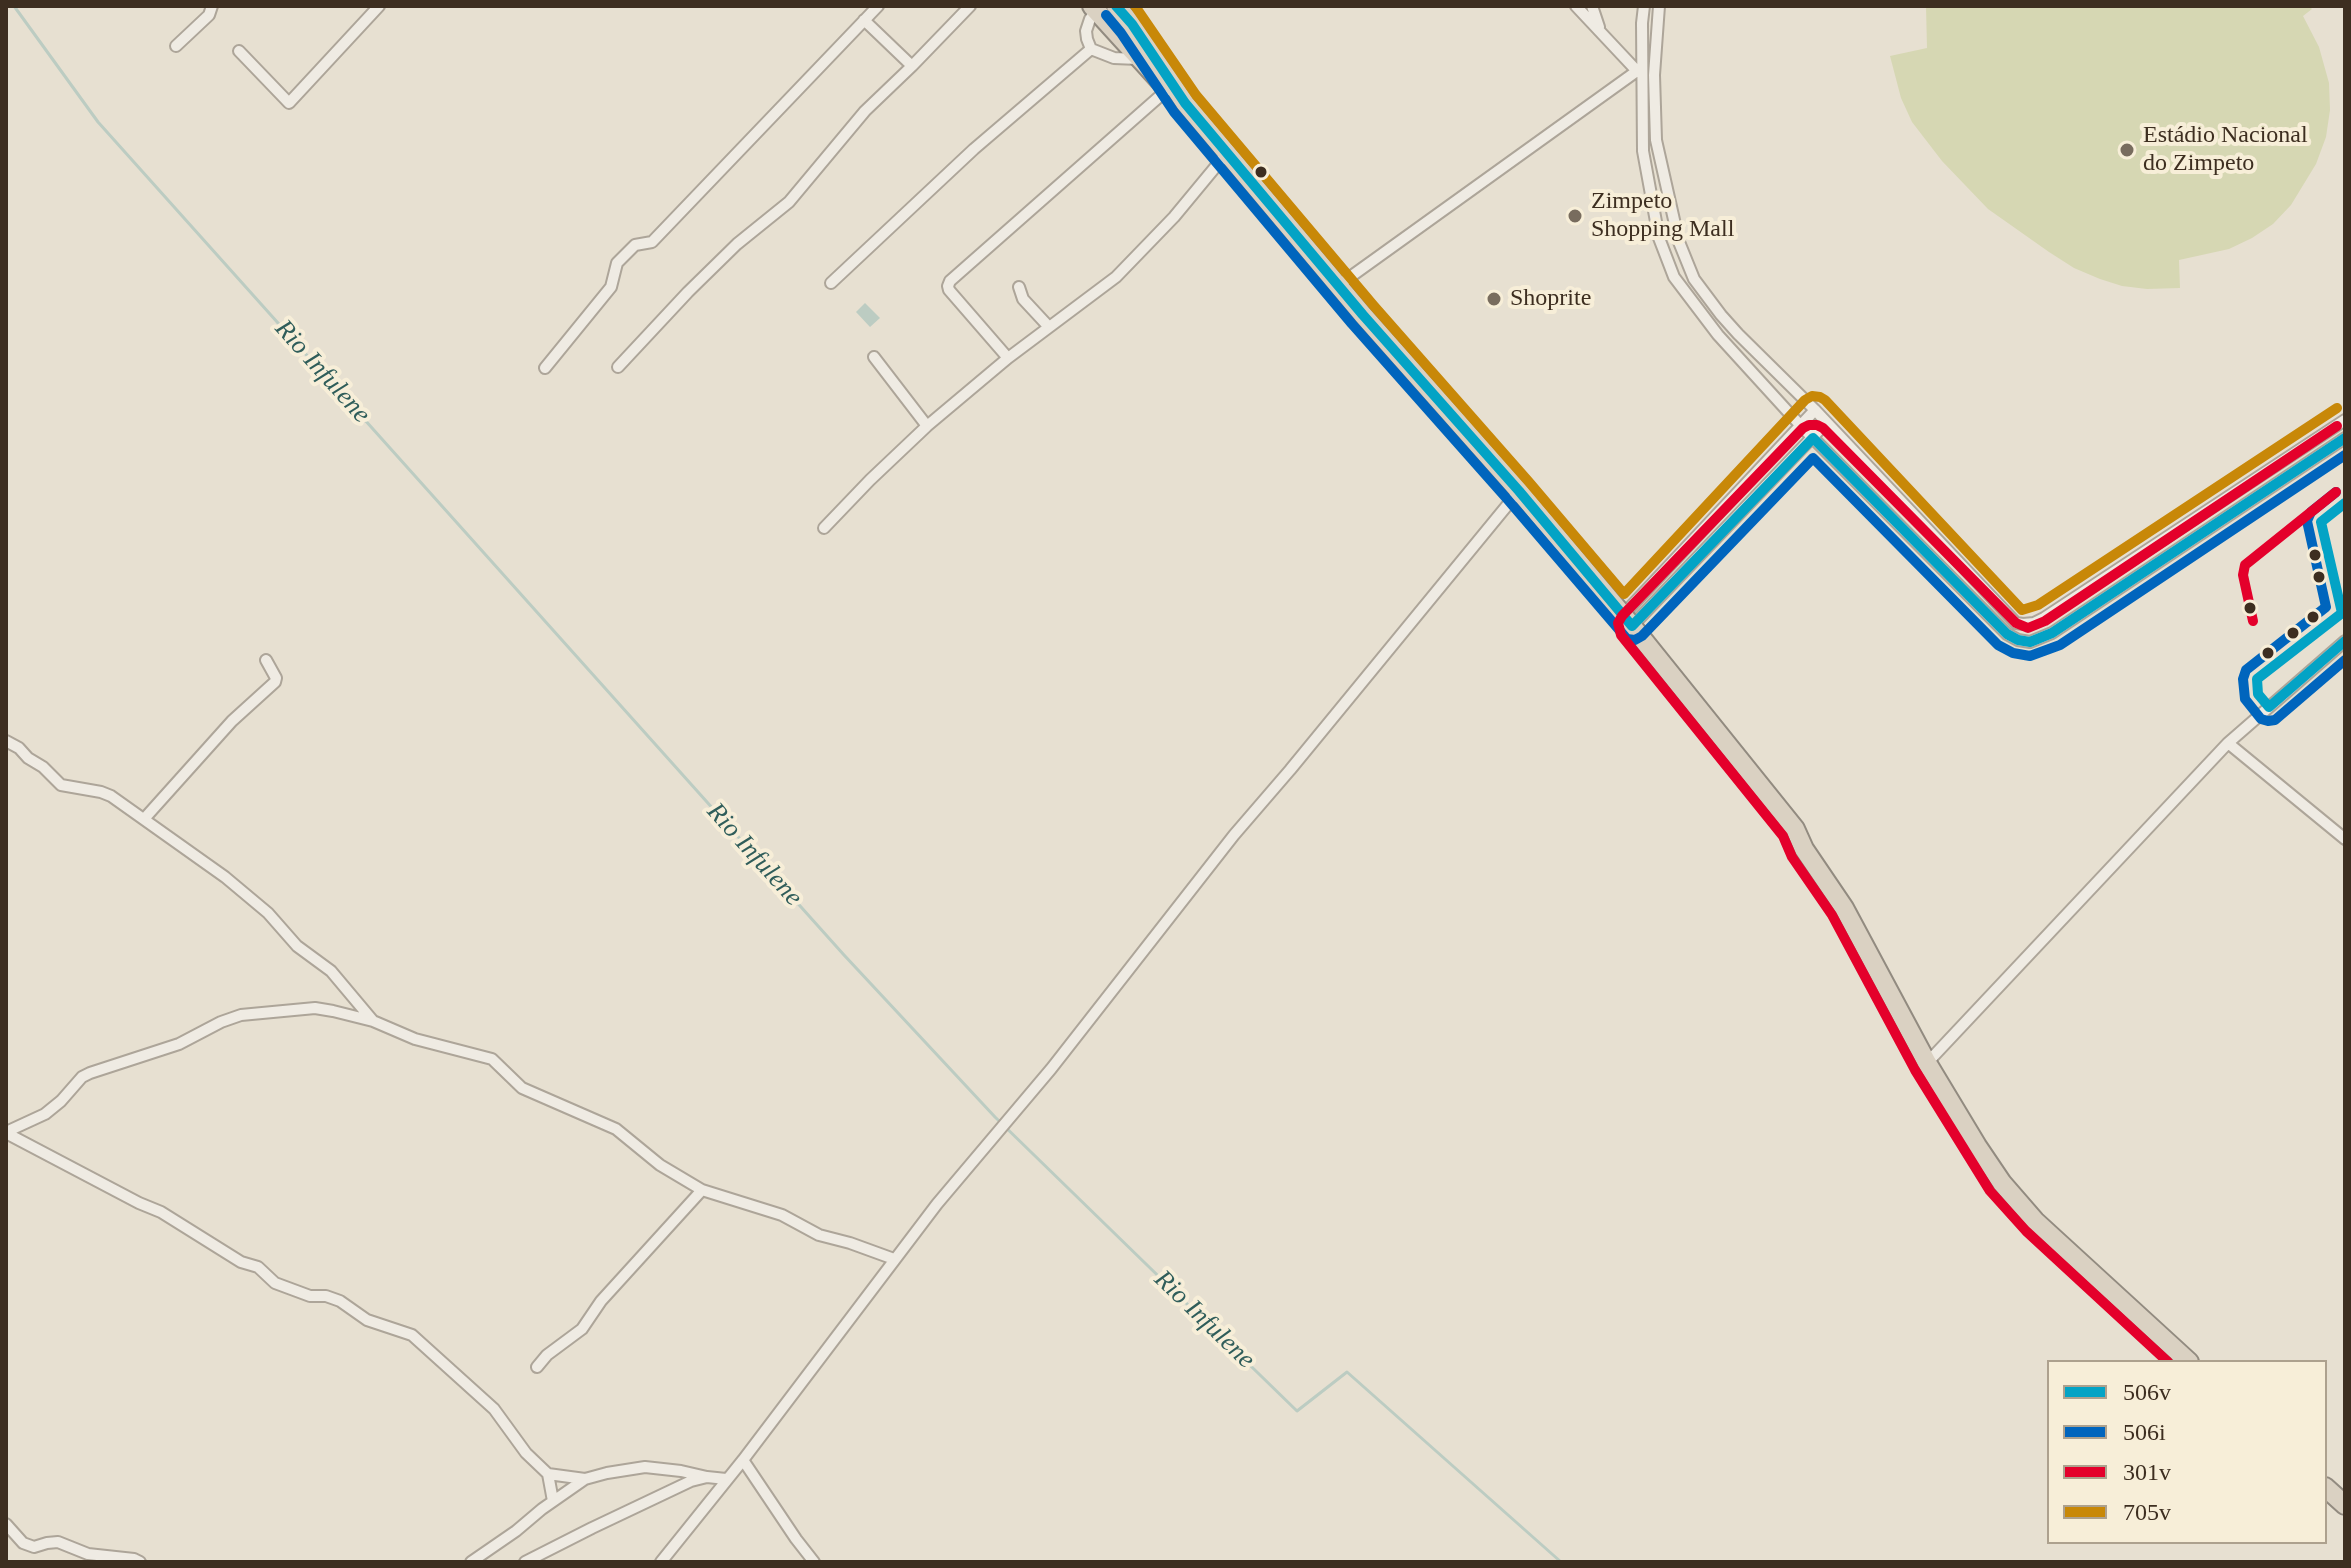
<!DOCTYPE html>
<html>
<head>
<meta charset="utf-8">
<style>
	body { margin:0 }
	#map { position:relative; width:2351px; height:1568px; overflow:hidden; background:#e7e0d1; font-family:Georgia,serif }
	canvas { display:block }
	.frame { position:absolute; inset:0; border:8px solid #3d2e20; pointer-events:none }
	.legend { position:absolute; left:2047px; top:1360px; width:280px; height:184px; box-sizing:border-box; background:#f7eed8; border:2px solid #ada18e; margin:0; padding:10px 14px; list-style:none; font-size:24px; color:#3d2e20 }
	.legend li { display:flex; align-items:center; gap:16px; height:40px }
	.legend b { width:40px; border:2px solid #ada18e }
</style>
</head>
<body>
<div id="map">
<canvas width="2351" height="1568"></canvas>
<div class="frame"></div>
<ul class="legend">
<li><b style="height:10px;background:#03a3c5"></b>506v</li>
<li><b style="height:10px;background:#0065bd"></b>506i</li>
<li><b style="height:10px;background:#e4002b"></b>301v</li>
<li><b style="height:10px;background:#c88808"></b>705v</li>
</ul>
</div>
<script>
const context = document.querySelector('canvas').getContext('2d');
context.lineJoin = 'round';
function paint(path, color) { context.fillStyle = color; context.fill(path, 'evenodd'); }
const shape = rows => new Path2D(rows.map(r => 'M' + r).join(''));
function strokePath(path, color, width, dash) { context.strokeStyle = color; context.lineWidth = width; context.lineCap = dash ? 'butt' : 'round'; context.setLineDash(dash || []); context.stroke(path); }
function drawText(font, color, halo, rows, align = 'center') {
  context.font = font + ' Georgia,serif'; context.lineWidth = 8; context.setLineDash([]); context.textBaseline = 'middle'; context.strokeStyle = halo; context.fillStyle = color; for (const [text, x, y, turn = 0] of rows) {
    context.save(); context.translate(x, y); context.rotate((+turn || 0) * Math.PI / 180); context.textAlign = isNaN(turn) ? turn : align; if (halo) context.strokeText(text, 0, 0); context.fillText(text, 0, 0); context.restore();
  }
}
paint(shape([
	[1926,6,2309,6,2312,9,2303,16,2319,47,2329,83,2330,110,2326,137,2316,164,2291,205,2273,224,2252,238,2229,249,2179,260,2180,288,2147,289,2122,286,2100,279,2074,268,2049,252,1988,209,1942,161,1912,122,1901,98,1890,56,1927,48]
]), '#d6d7b3');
paint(shape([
	[865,303,880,318,870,327,856,312]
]), '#bcccc2');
strokePath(shape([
	[14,6,98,122,844,955,995,1117,1297,1411,1347,1372,1561,1562]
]), '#bcccc2', 3);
const street = shape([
	[1576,6,1637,71,1640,70],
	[1592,6,1599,27],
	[1644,6,1642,23,1643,151,1659,238,1674,277,1718,335,1801,426,2007,634,2018,640,2030,642,2052,633,2345,438],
	[1659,6,1654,75,1656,140,1679,242,1694,279,1721,315,1738,334,1815,410,2016,623,2023,624,2034,623,2044,618,2345,420],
	[1096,11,1090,19,1086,31,1087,39,1091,49,1114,58,1138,59],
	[864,20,912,66,970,6],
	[176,46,209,15,212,6],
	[239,51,289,103,379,6],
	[831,283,974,149,1091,49],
	[1339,285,1637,71],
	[1019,287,1023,299,1049,327],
	[874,357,927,426],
	[1008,358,949,290,948,286,950,281,1168,89],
	[618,367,688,292,737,244,789,202,865,111,912,66],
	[545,368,611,287,617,263,635,245,652,242,878,6],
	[824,528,870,480,927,426,1008,358,1116,277,1174,217,1227,153],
	[1623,615,1815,410],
	[1632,626,1826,423],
	[6,741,19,748,28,758,43,767,61,785,101,792,111,796,225,877,268,913,297,946,331,971,373,1021],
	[2228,743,2345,839],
	[144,819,232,721,275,682,276,678,266,660],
	[1927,1063,2228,743,2345,641],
	[6,1132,45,1114,61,1101,82,1077,90,1073,179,1044,221,1022,241,1015,315,1008,333,1011,373,1021,415,1039,492,1059,522,1088,616,1129,660,1165,702,1190,782,1215,819,1235,850,1243,894,1259],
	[6,1133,139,1203,161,1212,241,1262,258,1267,275,1283,310,1296,326,1296,340,1301,367,1320,412,1335,494,1409,526,1453,548,1474,585,1479,607,1473,645,1467,681,1471,707,1477],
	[537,1367,547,1355,582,1329,601,1301,702,1190],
	[743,1460,796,1539,814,1562],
	[548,1474,553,1501],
	[6,1524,23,1543,34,1547,47,1543,58,1542,88,1554,134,1559,140,1562],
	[471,1562,516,1531,542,1509,585,1479],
	[525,1562,592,1528,691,1481,707,1477,726,1479],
	[661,1562,743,1460,937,1204,1051,1069,1234,835,1290,770,1519,491]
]);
const highway = shape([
	[1092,6,1162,83],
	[1116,6,1132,24,1185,103,1363,315,1519,491,1632,626,1795,829,1804,849,1844,908,1927,1063,1977,1146,2002,1183,2035,1221,2189,1362],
	[2325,1487,2345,1505]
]);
strokePath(street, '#ada599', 14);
strokePath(highway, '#928b80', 22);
strokePath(street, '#efebe3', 10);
strokePath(highway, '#dad1c2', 18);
strokePath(shape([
	[1116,6,1132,24,1185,103,1363,315,1519,491,1632,626,1813,438,2007,634,2018,640,2030,642,2052,633,2345,438],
	[2345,503,2321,522,2342,613,2257,679,2258,694,2269,707,2345,641]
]), '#03a3c5', 10);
strokePath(shape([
	[1106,15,1121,33,1174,112,1352,324,1508,500,1627,639,1635,640,1642,636,1813,458,1998,645,2013,653,2030,656,2060,645,2345,455],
	[2336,492,2311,512,2307,521,2326,607,2246,670,2243,679,2245,699,2261,719,2268,721,2275,720,2345,660]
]), '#0065bd', 10);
strokePath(shape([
	[2253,621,2243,575,2245,565,2336,492],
	[2168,1362,2026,1231,1990,1191,1915,1070,1832,915,1792,857,1783,836,1621,635,1618,623,1622,616,1803,428,1809,425,1817,425,1823,428,2016,623,2028,628,2045,621,2337,426]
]), '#e4002b', 10);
strokePath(shape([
	[1135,6,1196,95,1374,306,1529,482,1624,594,1805,400,1812,396,1820,397,1825,400,2022,610,2038,605,2337,408]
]), '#c88808', 10);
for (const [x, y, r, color] of [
	[2127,150,8,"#786c5e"],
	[1261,172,7,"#3d2e20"],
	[1575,216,8,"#786c5e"],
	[1494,299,8,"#786c5e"],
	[2315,555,7,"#3d2e20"],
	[2319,577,7,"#3d2e20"],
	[2250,608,7,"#3d2e20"],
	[2313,617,7,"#3d2e20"],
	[2293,633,7,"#3d2e20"],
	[2268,653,7,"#3d2e20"]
]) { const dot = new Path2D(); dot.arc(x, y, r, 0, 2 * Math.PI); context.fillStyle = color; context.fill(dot); strokePath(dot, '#f7eed8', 3); }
drawText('24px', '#3d2e20', '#f7eed8', [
	["Estádio Nacional",2143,136],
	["do Zimpeto",2143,164],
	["Zimpeto",1591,202],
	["Shopping Mall",1591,230],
	["Shoprite",1510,299]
], 'left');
drawText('italic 26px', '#2f5d5a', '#f7eed8', [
	["Rio Infulene",322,372,48],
	["Rio Infulene",754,855,48],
	["Rio Infulene",1204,1320,44]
]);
</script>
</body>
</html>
